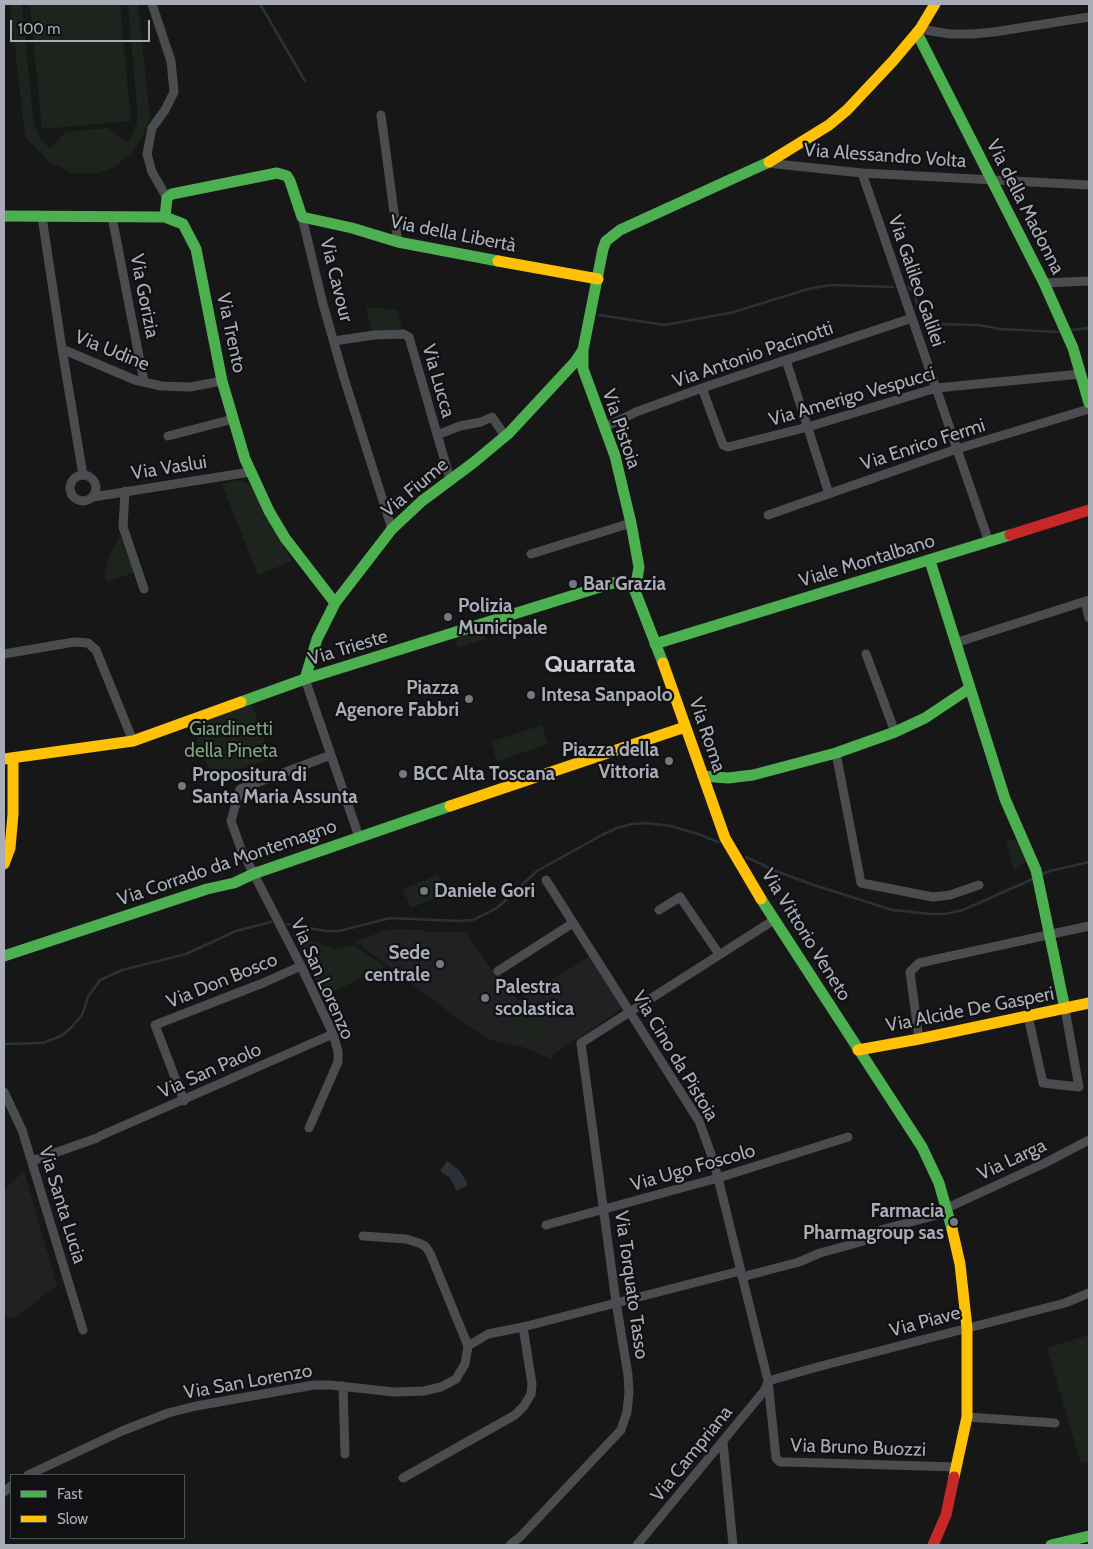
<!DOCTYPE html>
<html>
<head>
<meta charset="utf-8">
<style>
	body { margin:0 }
	#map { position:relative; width:1093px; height:1549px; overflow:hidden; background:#171717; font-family:Cabin,sans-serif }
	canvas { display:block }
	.frame { position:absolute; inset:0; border:5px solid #a8adb8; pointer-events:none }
	.legend { position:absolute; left:10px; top:1474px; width:175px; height:65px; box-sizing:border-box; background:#111113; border:1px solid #4d4f55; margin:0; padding:6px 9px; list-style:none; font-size:15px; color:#a8adb8 }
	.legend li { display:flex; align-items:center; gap:10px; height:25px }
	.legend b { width:25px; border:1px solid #4d4f55 }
	.scale { position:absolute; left:10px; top:20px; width:140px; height:22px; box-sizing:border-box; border:2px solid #a8adb8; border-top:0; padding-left:6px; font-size:15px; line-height:18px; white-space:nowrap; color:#a8adb8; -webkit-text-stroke:4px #111113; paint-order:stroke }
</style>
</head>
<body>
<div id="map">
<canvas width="1093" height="1549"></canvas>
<div class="frame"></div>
<ul class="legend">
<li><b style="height:6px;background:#4caf50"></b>Fast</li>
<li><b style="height:6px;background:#ffc107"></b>Slow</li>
</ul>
<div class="scale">100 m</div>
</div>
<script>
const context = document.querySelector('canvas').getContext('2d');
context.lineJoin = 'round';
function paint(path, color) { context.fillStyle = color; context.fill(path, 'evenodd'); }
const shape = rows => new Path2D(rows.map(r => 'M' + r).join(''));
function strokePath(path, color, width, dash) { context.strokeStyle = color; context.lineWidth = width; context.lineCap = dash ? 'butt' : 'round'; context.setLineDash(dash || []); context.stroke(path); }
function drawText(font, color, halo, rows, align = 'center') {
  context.font = font + ' Cabin,sans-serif'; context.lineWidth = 4.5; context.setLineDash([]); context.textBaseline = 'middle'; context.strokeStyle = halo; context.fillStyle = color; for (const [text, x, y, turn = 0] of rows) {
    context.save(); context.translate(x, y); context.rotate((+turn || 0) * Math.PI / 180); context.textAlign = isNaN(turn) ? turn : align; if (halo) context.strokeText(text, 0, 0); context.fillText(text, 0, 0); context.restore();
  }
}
paint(shape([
	[390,929,425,930,426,932,466,932,492,970,495,968,518,1001,590,956,623,1008,553,1055,551,1059,523,1047,491,1040,462,1022,355,941],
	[24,1171,57,1285,15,1318,4,1316,4,1190]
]), '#212123');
paint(shape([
	[10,4,22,4,33,118,39,137,50,149,66,132,108,128,127,142,131,136,137,123,137,107,128,4,138,4,150,118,143,136,133,152,113,168,98,173,72,173,49,162,25,136],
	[30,4,120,4,131,121,42,129],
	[366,307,397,310,402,329,372,331],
	[239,480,244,482,251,487,292,561,258,575,222,484],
	[120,535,134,573,107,582,104,577,109,556],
	[482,630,485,639,458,648,455,639],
	[251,701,270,759,212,778,191,723],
	[542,725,548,744,497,761,491,742],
	[1015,839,1026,861,1014,872,1006,841],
	[438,875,446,894,411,908,403,889],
	[293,935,337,949,354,945,386,967,324,996],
	[511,1008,549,1022,541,1042,503,1028],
	[1089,1335,1089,1462,1081,1464,1047,1348]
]), '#1d241e');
paint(shape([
	[447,1161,460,1171,468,1185,457,1191,450,1178,440,1171]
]), '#2a3239');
strokePath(shape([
	[260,4,305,81],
	[908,287,913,291,921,314,928,322,933,324,979,325,1000,329,1058,332],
	[599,315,665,325,734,312,808,289,831,285,893,287],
	[1071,330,1089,328],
	[746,857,778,872,814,885,892,910,932,914,945,914,963,910,1035,878],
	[1040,875,1050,871,1089,862],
	[287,924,326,931,339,931,390,918,458,921,473,920,497,908,537,871,602,835,617,828,632,824,646,823,671,826,698,834,718,842],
	[4,1044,43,1043,61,1036,72,1027,82,1015,88,997,100,980,122,970,186,954,236,931,271,922]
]), '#2a3239', 2.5);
strokePath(shape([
	[152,4,171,61,174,92,165,110,152,128,147,154,152,172,167,198],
	[920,29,950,34,972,34,994,32,1089,17],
	[381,115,398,242],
	[767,163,862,173,1089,185],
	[862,173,989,542],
	[42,217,62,349,83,475],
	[112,217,144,382],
	[302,217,323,304,344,378,392,529],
	[1044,283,1089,281],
	[334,341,374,335,404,334,409,337,450,479],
	[62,349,135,380,161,386,190,387,222,381],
	[786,360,829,494],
	[702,388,723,445,728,447,808,427,936,388,1081,374],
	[605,427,636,412,702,388,912,318],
	[437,435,460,426,481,422,492,417,505,436],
	[168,436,233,419],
	'70 488a13 13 0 1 1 26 0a13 13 0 1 1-26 0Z',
	[125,491,123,527,144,589],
	[93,497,250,472],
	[768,515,957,449,1089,409],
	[531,554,631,523],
	[1085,602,1089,618],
	[955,643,1089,600],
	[4,654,74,642,88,643,96,650,133,741],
	[866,654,895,732],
	[305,679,359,837],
	[836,753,861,883,933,897,950,895,979,885],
	[546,880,699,1121,711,1154,718,1178,768,1381,776,1458,780,1462,786,1462,957,1467],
	[659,910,680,897,719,954],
	[498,971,573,923],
	[1028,1016,1043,1083,1079,1087,1065,1009],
	[919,1039,910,972,919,963,1089,926],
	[4,1092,22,1130,83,1330],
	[184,1101,155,1025,263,983,301,966],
	[309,1128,338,1062,338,1051,333,1034,301,966,241,849,231,821,240,789,331,755],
	[100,1136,333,1034],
	[32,1161,97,1138],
	[947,1208,1045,1163,1089,1140],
	[546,1225,718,1178,848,1137],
	[742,1277,799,1262,820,1253,871,1239,877,1231,948,1212],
	[468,1346,488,1334,523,1327,740,1271],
	[768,1381,821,1366,1065,1303,1089,1293],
	[343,1386,345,1454],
	[967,1417,1055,1423],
	[723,1442,733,1545],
	[28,1475,122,1431,168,1413,196,1406,314,1385,330,1385,394,1392,424,1391,441,1387,456,1379,465,1364,468,1346,430,1253,425,1246,419,1243,406,1239,363,1236],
	[403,1478,515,1415,524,1406,531,1394,532,1384,523,1327],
	[4,1492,11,1486],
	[510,1545,520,1537,621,1430,627,1412,629,1392,628,1375,616,1302,581,1043,774,920],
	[637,1545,764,1391,768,1382]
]), '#4b4c50', 9);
strokePath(shape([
	[917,33,1044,283,1073,348,1089,403],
	[4,216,165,217,183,224,196,249,222,381,245,459,269,511,285,538,335,603],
	[165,217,167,198,172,194,277,173,287,176,290,181,302,217,352,228,398,242,498,261],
	[930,561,1005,799,1036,870,1065,1009],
	[635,591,639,567,631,523,615,456,583,369,583,350,603,249,606,241,620,230,769,162],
	[655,644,1010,535],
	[305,679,317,639,335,603,392,529,422,501,473,463,509,433,575,362,583,350],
	[241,702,305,679,613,583,623,582,629,584,635,591,663,663],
	[703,776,728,778,753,775,836,753,895,732,925,718,970,688],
	[761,899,922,1147,939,1183,952,1229],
	[4,956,207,889,234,883,253,874,450,806],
	[1051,1545,1089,1536]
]), '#4caf50', 11);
strokePath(shape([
	[769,162,829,125,847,110,893,61,920,29,935,4],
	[498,261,598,279],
	[663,663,725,838,761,899],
	[4,759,133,741,241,702],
	[450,806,685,727],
	[4,864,10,848,13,814,13,758],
	[858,1050,919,1039,1089,1003],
	[952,1229,960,1264,967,1328,967,1417,954,1477]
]), '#ffc107', 11);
strokePath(shape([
	[1010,535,1089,510],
	[933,1545,946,1515,954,1477]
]), '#c62828', 11);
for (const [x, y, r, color] of [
	[573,584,5,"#757880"],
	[448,617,5,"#757880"],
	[531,695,5,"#757880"],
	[469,699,5,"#757880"],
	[669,761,5,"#757880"],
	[403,774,5,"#757880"],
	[182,786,5,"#757880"],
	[424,891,5,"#757880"],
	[440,964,5,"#757880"],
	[485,998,5,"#757880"],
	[954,1222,5,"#757880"]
]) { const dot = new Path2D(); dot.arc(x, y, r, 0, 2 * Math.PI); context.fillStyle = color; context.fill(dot); strokePath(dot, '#111113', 2); }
drawText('19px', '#a8adb8', '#111113', [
	["Via Alessandro Volta",885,156,4],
	["Via della Madonna",1025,207,63],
	["Via della Libertà",453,234,11],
	["Via Cavour",336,280,76],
	["Via Galileo Galilei",916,281,71],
	["Via Gorizia",144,296,79],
	["Via Trento",231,333,78],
	["Via Udine",112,351,22],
	["Via Antonio Pacinotti",753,355,-19],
	["Via Lucca",438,381,74],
	["Via Amerigo Vespucci",852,397,-16],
	["Via Pistoia",621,429,71],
	["Via Enrico Fermi",923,445,-18],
	["Via Vaslui",169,468,-9],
	["Via Fiume",415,488,-40],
	["Viale Montalbano",867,561,-17],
	["Via Trieste",348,648,-17],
	["Via Roma",707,735,71],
	["Via Corrado da Montemagno",227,863,-19],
	["Via Vittorio Veneto",806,935,58],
	["Via San Lorenzo",322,979,66],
	["Via Don Bosco",222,981,-22],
	["Via Alcide De Gasperi",970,1010,-11],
	["Via Cino da Pistoia",675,1056,59],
	["Via San Paolo",210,1071,-24],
	["Via Larga",1012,1160,-25],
	["Via Ugo Foscolo",693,1168,-16],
	["Via Santa Lucia",62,1205,73],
	["Via Torquato Tasso",631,1285,82],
	["Via Piave",925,1322,-15],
	["Via San Lorenzo",248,1382,-10],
	["Via Bruno Buozzi",858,1448,2],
	["Via Campriana",692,1454,-51]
]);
drawText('bold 19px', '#a8adb8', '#111113', [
	["Bar Grazia",583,584],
	["Polizia",458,606],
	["Municipale",458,628],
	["Piazza",459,688,"right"],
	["Agenore Fabbri",459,710,"right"],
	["Intesa Sanpaolo",541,695],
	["Piazza della",659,750,"right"],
	["Vittoria",659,772,"right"],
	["BCC Alta Toscana",413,774],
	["Propositura di",192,775],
	["Santa Maria Assunta",192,797],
	["Daniele Gori",434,891],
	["Sede",430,953,"right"],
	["centrale",430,975,"right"],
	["Palestra",495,987],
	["scolastica",495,1009],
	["Farmacia",944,1211,"right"],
	["Pharmagroup sas",944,1233,"right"]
], 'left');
drawText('19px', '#7fa381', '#111113', [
	["Giardinetti",231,729],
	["della Pineta",231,751]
]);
drawText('bold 24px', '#c9ccd4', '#111113', [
	["Quarrata",590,665]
]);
</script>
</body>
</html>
